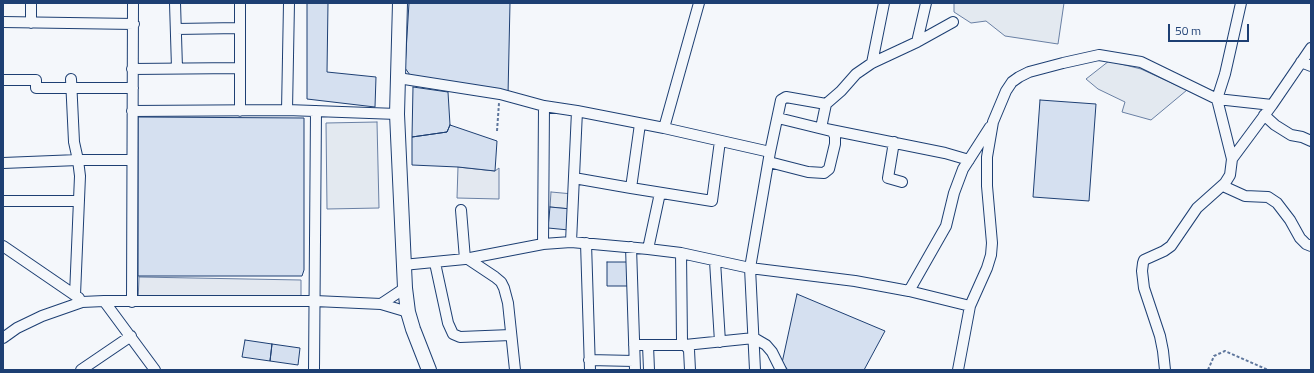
<!DOCTYPE html>
<html>
<head>
<meta charset="utf-8">
<style>
	body { margin:0 }
	#map { position:relative; width:1314px; height:373px; overflow:hidden; background:#f4f7fb; font-family:"Titillium Web",sans-serif }
	canvas { display:block }
	.frame { position:absolute; inset:0; border:4px solid #1d3f73; pointer-events:none }
	.scale { position:absolute; left:1168px; top:24px; width:81px; height:18px; box-sizing:border-box; border:2px solid #1d3f73; border-top:0; padding-left:5px; font-size:12px; line-height:14px; white-space:nowrap; color:#1d3f73; -webkit-text-stroke:3px #f4f7fb; paint-order:stroke }
</style>
</head>
<body>
<div id="map">
<canvas width="1314" height="373"></canvas>
<div class="frame"></div>
<div class="scale">50 m</div>
</div>
<script>
const context = document.querySelector('canvas').getContext('2d');
context.lineJoin = 'round';
function paint(path, color) { context.fillStyle = color; context.fill(path, 'evenodd'); }
const shape = rows => new Path2D(rows.map(r => 'M' + r).join(''));
function strokePath(path, color, width, dash) { context.strokeStyle = color; context.lineWidth = width; context.lineCap = dash ? 'butt' : 'round'; context.setLineDash(dash || []); context.stroke(path); }
const green = shape([
	[954,3,1064,3,1058,44,1005,36,986,21,971,23,954,12,954,3],
	[1109,61,1141,69,1187,90,1151,120,1122,112,1125,102,1098,89,1086,79,1109,61],
	[377,122,379,208,327,209,326,123,377,122],
	[551,192,573,194,571,209,550,207,551,192]
]);
paint(green, '#e3e9f0');
strokePath(green, '#687fa3', 1);
const parking = shape([
	[458,167,495,171,499,168,499,199,457,198,458,167],
	[139,277,301,280,301,305,138,303,139,277]
]);
paint(parking, '#e3e8f0');
strokePath(parking, '#687fa3', 1);
const building = shape([
	[307,3,328,3,327,72,376,77,375,107,307,99,307,3],
	[409,3,510,3,508,95,410,75,405,68,409,3],
	[413,87,448,92,450,125,447,132,412,137,413,87],
	[1040,100,1096,104,1089,201,1033,197,1040,100],
	[138,117,304,118,304,270,302,276,138,276,138,117],
	[450,125,497,141,495,171,458,167,412,165,412,137,447,132,450,125],
	[550,207,571,209,569,230,548,228,550,207],
	[607,262,629,262,629,286,607,286,607,262],
	[797,294,885,331,864,370,788,370,782,363,797,294],
	[245,340,272,344,270,361,242,357,245,340],
	[272,344,300,348,298,365,270,361,272,344]
]);
paint(building, '#d5e0f0');
strokePath(building, '#1d3f73', 1);
const minor = shape([
	[31,3,31,23],
	[175,3,177,68],
	[289,3,287,110,397,114],
	[3,22,134,24],
	[176,29,239,28],
	[917,42,926,3],
	[1301,62,1311,66],
	[872,63,884,3],
	[132,69,240,68],
	[398,78,500,94,544,106,577,111,664,128,770,152],
	[71,79,74,142,78,160,80,176,75,295],
	[3,80,36,80,36,88,133,88],
	[826,104,821,128,945,153,969,160],
	[1272,105,1311,48],
	[132,111,287,110],
	[240,111,240,3],
	[1264,115,1275,125,1291,135,1302,137,1311,141],
	[664,128,699,3],
	[894,142,888,178,902,182],
	[769,162,808,172,824,173,829,169,835,144,835,135,831,131,778,118],
	[3,163,78,160,132,160],
	[574,178,631,188,640,124],
	[1223,186,1245,196,1268,197,1277,203,1290,220,1300,238,1306,244,1311,246],
	[631,188,712,201,720,141],
	[3,201,79,201],
	[461,210,465,259],
	[571,242,577,111],
	[586,243,590,370],
	[543,244,544,106],
	[3,246,79,298],
	[631,247,635,370],
	[648,249,660,193],
	[681,253,682,341,689,350,690,370],
	[468,259,495,277,501,282,504,288,508,303,515,370],
	[715,261,720,342],
	[435,263,448,323,453,334,460,337,511,335],
	[403,265,465,259,543,244,571,242,648,249,681,253,750,268,855,281,909,291,970,306,987,268,991,255,992,243,987,186,987,157,993,122,1006,91,1012,82,1019,77,1029,72,1063,63,1099,55,1141,62,1217,99,1272,105,1232,159,1217,99,1225,74,1241,3],
	[909,291,946,226,954,193,963,169,990,127],
	[104,301,155,370],
	[132,302,133,3],
	[381,304,405,288],
	[3,338,17,328,42,316,82,302,104,301,315,301,381,304,408,312],
	[634,345,685,345,754,338,766,345,772,352,781,370],
	[648,345,649,370],
	[589,360,634,361],
	[81,370,131,336],
	[314,370,316,111],
	[755,370,750,268,770,152,781,100,786,97,826,104,841,91,856,74,872,63,917,42,953,22],
	[958,370,970,306],
	[1165,370,1163,351,1160,336,1144,288,1142,271,1143,263,1144,260,1164,251,1171,246,1197,208,1225,183,1230,175,1232,159]
]);
const secondary = shape([
	[400,3,397,114,405,288,408,312,413,329,429,370]
]);
strokePath(minor, '#1d3f73', 12);
strokePath(secondary, '#1d3f73', 16);
strokePath(shape([
	[497,131,499,103],
	[1208,370,1214,356,1225,351,1268,370]
]), '#5e769c', 2, [3, 2]);
strokePath(minor, '#f4f7fb', 10);
strokePath(secondary, '#f4f7fb', 14);
</script>
</body>
</html>
